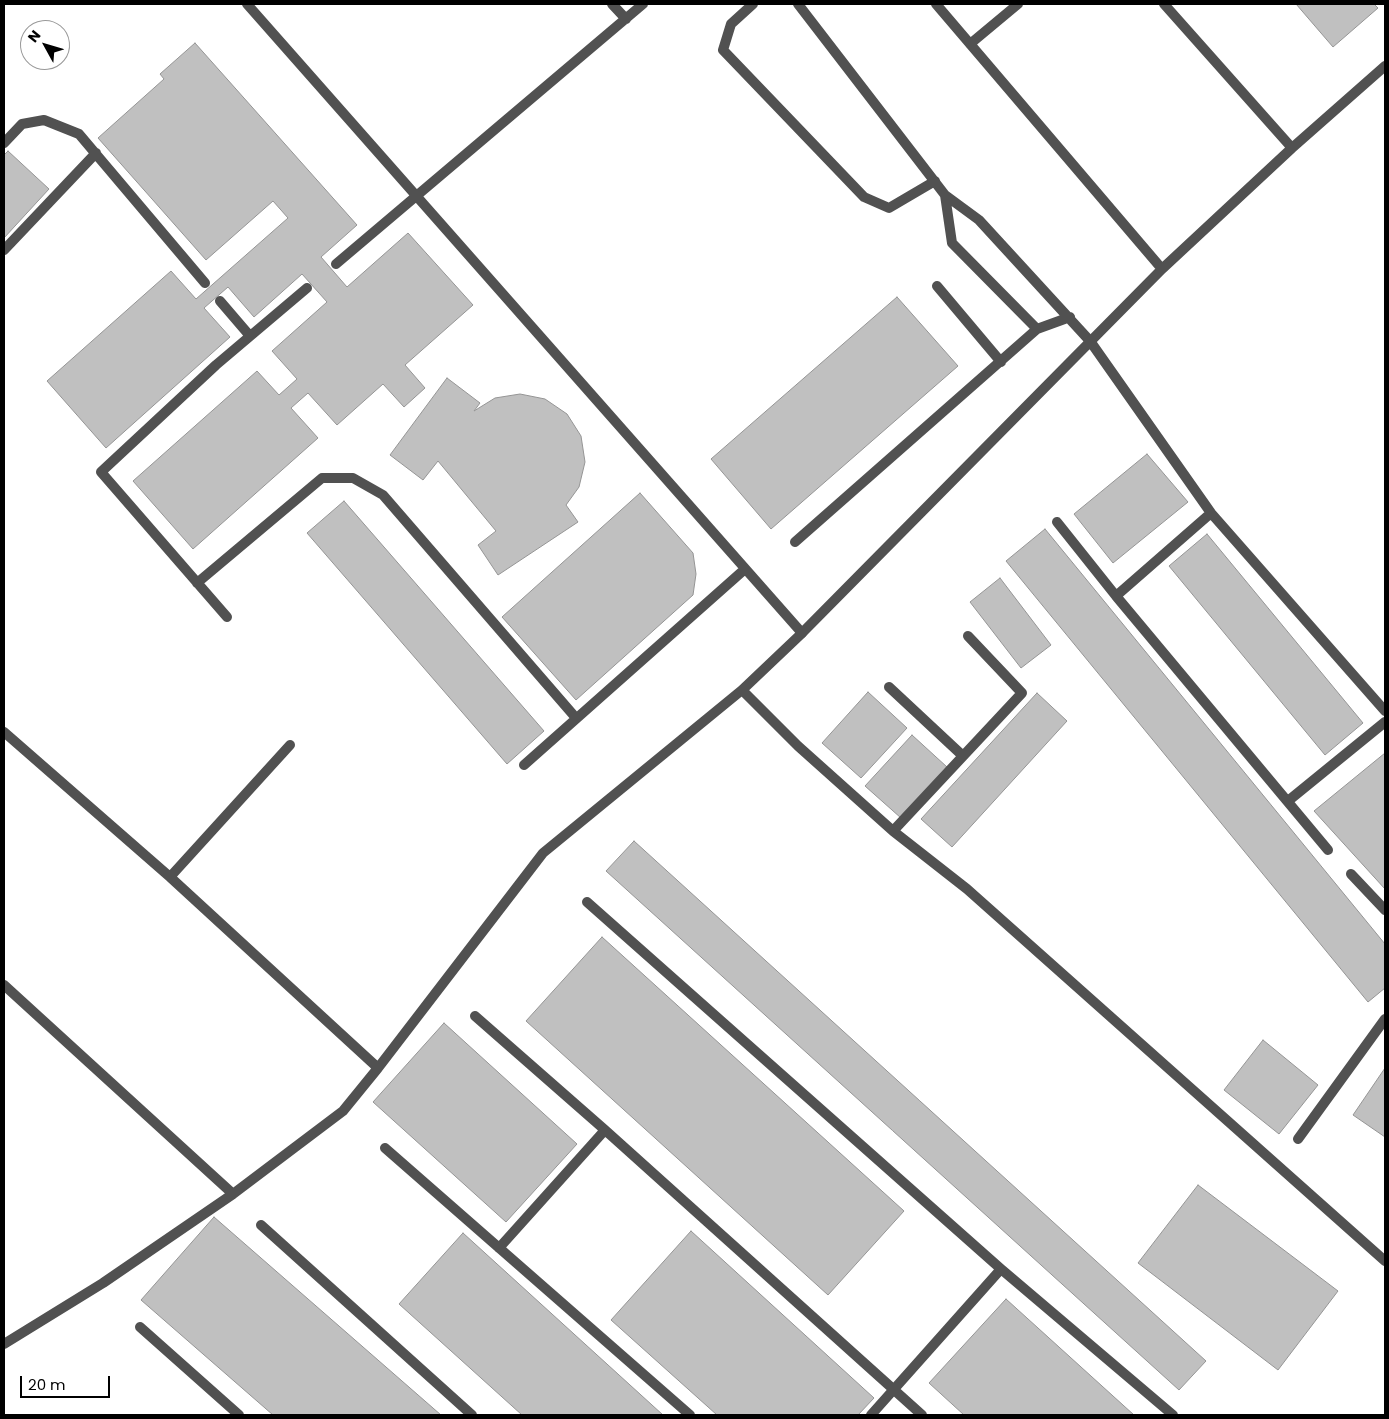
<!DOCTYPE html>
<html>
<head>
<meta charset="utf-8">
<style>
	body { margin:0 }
	#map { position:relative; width:1389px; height:1419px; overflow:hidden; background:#fff; font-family:Poppins,sans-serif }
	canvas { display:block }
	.frame { position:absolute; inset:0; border:5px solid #000; pointer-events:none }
	.north { position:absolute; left:20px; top:20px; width:50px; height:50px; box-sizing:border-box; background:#fff; border:1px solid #999; border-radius:50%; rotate:309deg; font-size:14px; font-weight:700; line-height:20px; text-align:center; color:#000 }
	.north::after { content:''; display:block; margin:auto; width:18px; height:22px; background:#000; clip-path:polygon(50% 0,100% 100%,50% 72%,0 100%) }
	.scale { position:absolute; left:20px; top:1376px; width:90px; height:22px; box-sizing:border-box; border:2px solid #000; border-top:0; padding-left:6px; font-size:15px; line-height:18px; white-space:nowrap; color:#000; -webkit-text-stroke:4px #fff; paint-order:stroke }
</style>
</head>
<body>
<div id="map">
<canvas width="1389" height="1419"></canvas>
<div class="frame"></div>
<div class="north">N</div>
<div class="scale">20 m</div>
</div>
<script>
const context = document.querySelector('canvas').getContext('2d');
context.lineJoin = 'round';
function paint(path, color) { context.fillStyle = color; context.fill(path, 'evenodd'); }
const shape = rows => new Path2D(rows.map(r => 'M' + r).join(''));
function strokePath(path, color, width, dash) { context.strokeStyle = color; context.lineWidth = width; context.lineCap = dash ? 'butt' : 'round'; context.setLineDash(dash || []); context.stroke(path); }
const building = shape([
	[1296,4,1374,4,1378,8,1333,47,1296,4],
	[195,43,357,225,321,257,347,287,408,233,473,305,405,365,425,388,404,407,383,384,337,425,308,393,291,408,318,438,193,549,133,481,257,371,279,395,297,379,272,351,327,302,302,274,254,317,228,287,204,308,230,337,106,448,47,381,171,271,196,299,288,218,273,201,206,260,98,138,164,79,160,74,195,43],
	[8,151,49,189,4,238,4,155,8,151],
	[897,297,958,366,771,529,711,459,897,297],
	[447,378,480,403,474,411,495,398,520,394,545,399,567,414,581,436,585,462,579,487,566,505,578,522,498,575,478,545,496,531,438,461,423,480,390,455,447,378],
	[1147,454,1188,502,1113,563,1074,514,1147,454],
	[640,493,693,553,696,574,693,595,576,700,502,617,640,493],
	[344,501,544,731,507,764,307,533,344,501],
	[1045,529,1385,944,1385,988,1368,1002,1006,561,1045,529],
	[1207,534,1363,723,1325,755,1169,566,1207,534],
	[1000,578,1051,645,1021,668,970,602,1000,578],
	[868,692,907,728,861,778,822,743,868,692],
	[1037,693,1067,721,952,847,921,819,1037,693],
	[912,735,947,767,901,818,865,786,912,735],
	[1385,753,1385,889,1314,811,1385,753],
	[634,841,1206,1361,1179,1390,606,871,634,841],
	[602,937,904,1211,828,1295,526,1021,602,937],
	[444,1023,577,1144,506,1222,373,1102,444,1023],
	[1263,1040,1318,1085,1279,1134,1224,1090,1263,1040],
	[1385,1068,1385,1137,1353,1115,1385,1068],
	[1198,1185,1338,1291,1278,1370,1138,1263,1198,1185],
	[214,1217,441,1415,273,1415,141,1300,214,1217],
	[691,1231,874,1398,858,1415,717,1415,611,1320,691,1231],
	[463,1233,663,1415,522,1415,399,1304,463,1233],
	[1006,1299,1134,1415,964,1415,929,1383,1006,1299]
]);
paint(building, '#c0c0c0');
strokePath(building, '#959595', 1);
strokePath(shape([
	[247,4,802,633],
	[612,4,626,19],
	[753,4,731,24,723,50,864,197,889,208,935,181],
	[798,4,945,195,979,220,1090,341],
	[4,143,22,124,44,120,79,134,205,283],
	[945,195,952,243,1037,329],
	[4,250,96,153],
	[336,264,643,4],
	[937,286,1001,362],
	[220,301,250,336],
	[795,542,1037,329,1070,317],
	[197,583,322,478,353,478,383,495,576,718],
	[227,617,101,472,216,365,307,288],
	[524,765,745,569]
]), '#515151', 10);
strokePath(shape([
	[936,4,1162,269],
	[1164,4,1292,148],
	[970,44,1018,4],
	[1090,341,1211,513,1385,711],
	[1057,522,1116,596,1328,850],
	[1116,596,1211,513],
	[889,687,963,756],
	[742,690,798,746,893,831,967,889,1385,1261],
	[4,732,170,877,378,1068],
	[1288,801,1385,722],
	[893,831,1022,693,968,636],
	[1351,874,1385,910],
	[170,877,290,745],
	[587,902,1001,1269,1173,1415],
	[4,985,233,1194],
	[475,1016,605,1130,922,1415],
	[1298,1139,1385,1019],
	[385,1148,690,1415],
	[261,1225,472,1415],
	[499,1248,605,1130],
	[140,1327,239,1415],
	[4,1344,103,1283,233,1194,343,1111,378,1068,543,853,742,690,802,633,1162,269,1292,148,1385,66],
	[871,1415,1001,1269]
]), '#515151', 10);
</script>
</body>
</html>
